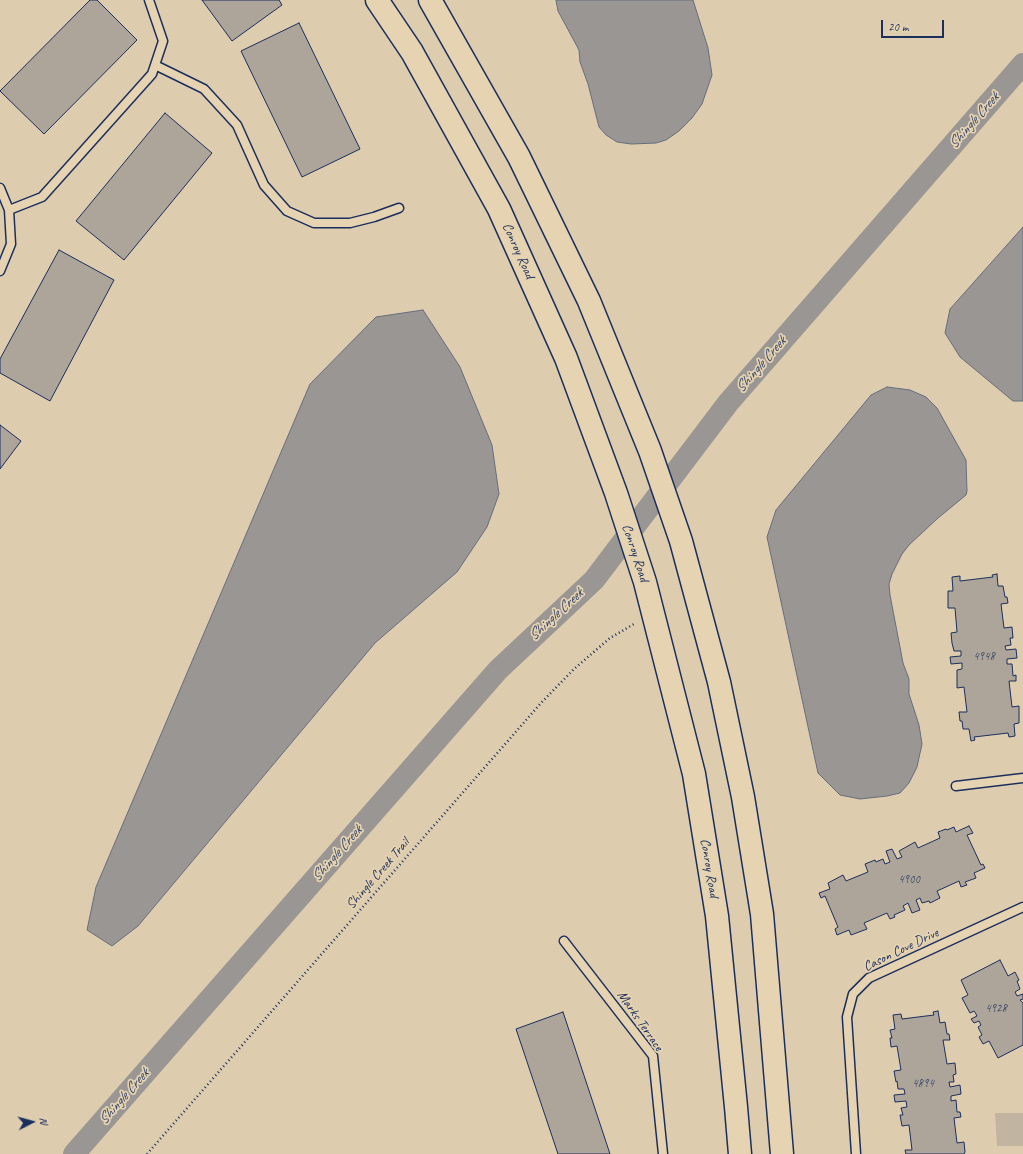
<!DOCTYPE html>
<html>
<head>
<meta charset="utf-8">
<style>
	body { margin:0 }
	#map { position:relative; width:1023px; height:1154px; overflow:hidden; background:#ddccae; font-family:Caveat,sans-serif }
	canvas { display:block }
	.north { position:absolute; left:12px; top:1102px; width:40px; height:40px; -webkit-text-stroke:3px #e5d3b1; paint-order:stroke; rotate:84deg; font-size:11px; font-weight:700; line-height:16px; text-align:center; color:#1b2f5e }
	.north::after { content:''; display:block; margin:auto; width:14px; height:18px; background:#1b2f5e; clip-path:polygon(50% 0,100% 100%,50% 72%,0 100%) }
	.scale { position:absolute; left:881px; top:20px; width:63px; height:18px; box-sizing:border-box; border:2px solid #1b2f5e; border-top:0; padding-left:5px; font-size:12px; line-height:14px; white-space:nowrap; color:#1b2f5e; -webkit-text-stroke:3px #e5d3b1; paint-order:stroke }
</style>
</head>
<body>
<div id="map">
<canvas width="1023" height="1154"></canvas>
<div class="north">N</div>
<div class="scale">20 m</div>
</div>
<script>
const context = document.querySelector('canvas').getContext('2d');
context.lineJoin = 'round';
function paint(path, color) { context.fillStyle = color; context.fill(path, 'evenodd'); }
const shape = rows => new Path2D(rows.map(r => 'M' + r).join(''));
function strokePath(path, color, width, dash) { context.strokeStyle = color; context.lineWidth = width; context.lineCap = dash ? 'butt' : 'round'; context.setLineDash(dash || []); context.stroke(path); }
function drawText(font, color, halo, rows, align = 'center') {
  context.font = font + ' Caveat,sans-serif'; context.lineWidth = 3.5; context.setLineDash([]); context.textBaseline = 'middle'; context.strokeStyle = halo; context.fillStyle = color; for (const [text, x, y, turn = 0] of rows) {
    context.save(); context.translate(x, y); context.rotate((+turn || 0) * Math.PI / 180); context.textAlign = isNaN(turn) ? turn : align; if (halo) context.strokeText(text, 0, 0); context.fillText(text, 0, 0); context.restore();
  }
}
paint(shape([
	[995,1113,1023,1113,1023,1146,997,1146]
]), '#c1b5a2');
const water = shape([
	[556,0,693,0,708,48,712,75,702,104,692,118,679,131,666,140,656,143,631,144,617,142,606,135,599,127,588,84,580,62,579,50,558,11,556,0],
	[1023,227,1023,401,1013,401,960,357,945,333,950,309,1023,227],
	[423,310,460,367,492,445,499,494,487,527,457,572,375,643,138,926,112,946,87,930,96,887,310,384,376,317,423,310],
	[887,387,910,390,926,397,937,408,966,460,967,491,966,495,938,518,909,545,902,554,892,574,889,584,890,595,903,663,909,679,909,694,919,725,922,744,917,767,909,783,900,793,887,796,860,799,840,795,818,773,767,537,776,510,871,395,887,387]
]);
paint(water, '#9a9693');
strokePath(water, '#676d7e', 1);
strokePath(shape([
	[74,1154,498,670,594,580,728,403,1023,64]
]), '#9a9693', 22);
const building = shape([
	[90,0,97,0,137,40,44,134,0,91,90,0],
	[202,0,279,0,282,5,232,41,202,0],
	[299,23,360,149,302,177,241,51,299,23],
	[165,113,212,153,124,260,76,221,165,113],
	[59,250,114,280,50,401,0,373,0,359,59,250],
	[0,425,21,441,0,469,0,425],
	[997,574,998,586,1003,586,1005,597,1007,597,1008,603,1001,604,1004,628,1012,627,1013,638,1010,638,1011,645,1005,646,1006,650,1016,649,1017,658,1007,659,1007,664,1012,664,1013,676,1016,675,1016,681,1009,681,1012,707,1019,706,1019,723,1014,724,1015,736,1009,737,1008,733,974,737,975,740,971,741,969,729,963,729,962,721,960,721,959,712,967,712,964,687,957,688,957,670,962,669,962,663,951,664,950,657,961,656,961,651,954,651,952,643,951,633,957,632,955,608,948,608,948,591,953,591,952,577,960,576,960,581,993,577,992,575,997,574],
	[969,826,973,833,967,835,981,865,983,864,985,868,974,873,976,878,965,882,967,885,961,887,959,881,937,891,940,898,930,903,929,901,922,903,920,898,916,900,920,910,912,913,908,903,903,906,905,910,894,915,895,917,890,919,887,913,864,923,867,929,851,935,849,930,837,935,835,929,838,927,825,896,821,898,819,893,830,889,828,883,843,875,846,881,868,872,865,864,875,860,876,862,883,859,885,864,890,862,886,851,892,849,897,859,902,857,899,851,915,842,918,848,940,838,938,832,946,829,947,830,954,827,956,832,969,826],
	[1000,960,1008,976,1015,972,1019,980,1017,981,1020,989,1015,992,1017,996,1023,994,1023,999,1020,1000,1023,1003,1023,1045,998,1058,989,1041,983,1044,979,1037,982,1035,978,1027,981,1025,979,1021,974,1023,971,1019,977,1016,976,1014,974,1011,970,1013,962,998,968,995,961,980,1000,960],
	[938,1011,940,1023,945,1022,947,1034,949,1034,950,1040,943,1040,947,1064,955,1063,956,1074,953,1075,954,1082,949,1082,950,1087,960,1085,961,1094,951,1096,951,1101,956,1100,957,1112,960,1112,961,1117,954,1118,957,1143,964,1142,965,1152,964,1154,906,1154,905,1150,912,1150,909,1125,902,1126,900,1115,903,1115,901,1108,907,1107,906,1101,895,1102,894,1095,905,1094,904,1089,898,1089,897,1081,896,1082,894,1071,901,1070,897,1046,891,1047,890,1038,892,1038,890,1030,895,1029,893,1015,901,1014,902,1019,934,1015,933,1012,938,1011],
	[563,1012,610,1154,558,1154,516,1029,563,1012]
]);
paint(building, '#ada59a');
strokePath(building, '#1b2f5e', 1);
const lane = shape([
	[155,65,204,89,237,125,264,185,287,211,314,223,350,223,374,217,399,208],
	[0,188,9,210,11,244,0,271],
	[9,210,42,197,152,74,163,41,149,0],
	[956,786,1023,778],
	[564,941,653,1056,663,1154],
	[856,1154,847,1017,853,994,869,978,1023,907]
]);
const secondary = shape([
	[377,0,412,52,499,209,566,358,616,493,645,582,694,774,717,916,736,1107,740,1154],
	[430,0,519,157,589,301,650,451,681,541,719,682,743,797,762,914,782,1154]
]);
strokePath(lane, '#1b2f5e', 11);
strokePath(secondary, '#1b2f5e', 25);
strokePath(shape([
	[147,1154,541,703,574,669,610,638,634,624]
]), '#1b2f5e', 2.5, [1, 3]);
strokePath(lane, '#e5d3b1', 8);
strokePath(secondary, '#e5d3b1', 22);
drawText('12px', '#404c6d', null, [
	["4948",984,657],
	["4900",909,880],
	["4928",996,1009],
	["4894",923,1084]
]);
drawText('14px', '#1b2f5e', '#e5d3b1', [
	["Conroy Road",518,251,66],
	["Conroy Road",635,553,72],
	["Conroy Road",709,868,81],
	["Shingle Creek Trail",378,874,-49],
	["Cason Cove Drive",901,950,-26],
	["Marks Terrace",640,1021,55]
]);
drawText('italic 15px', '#344469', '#e5d3b1', [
	["Shingle Creek",974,121,-49],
	["Shingle Creek",761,365,-49],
	["Shingle Creek",556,615,-43],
	["Shingle Creek",337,854,-49],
	["Shingle Creek",124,1097,-49]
]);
</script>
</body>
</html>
